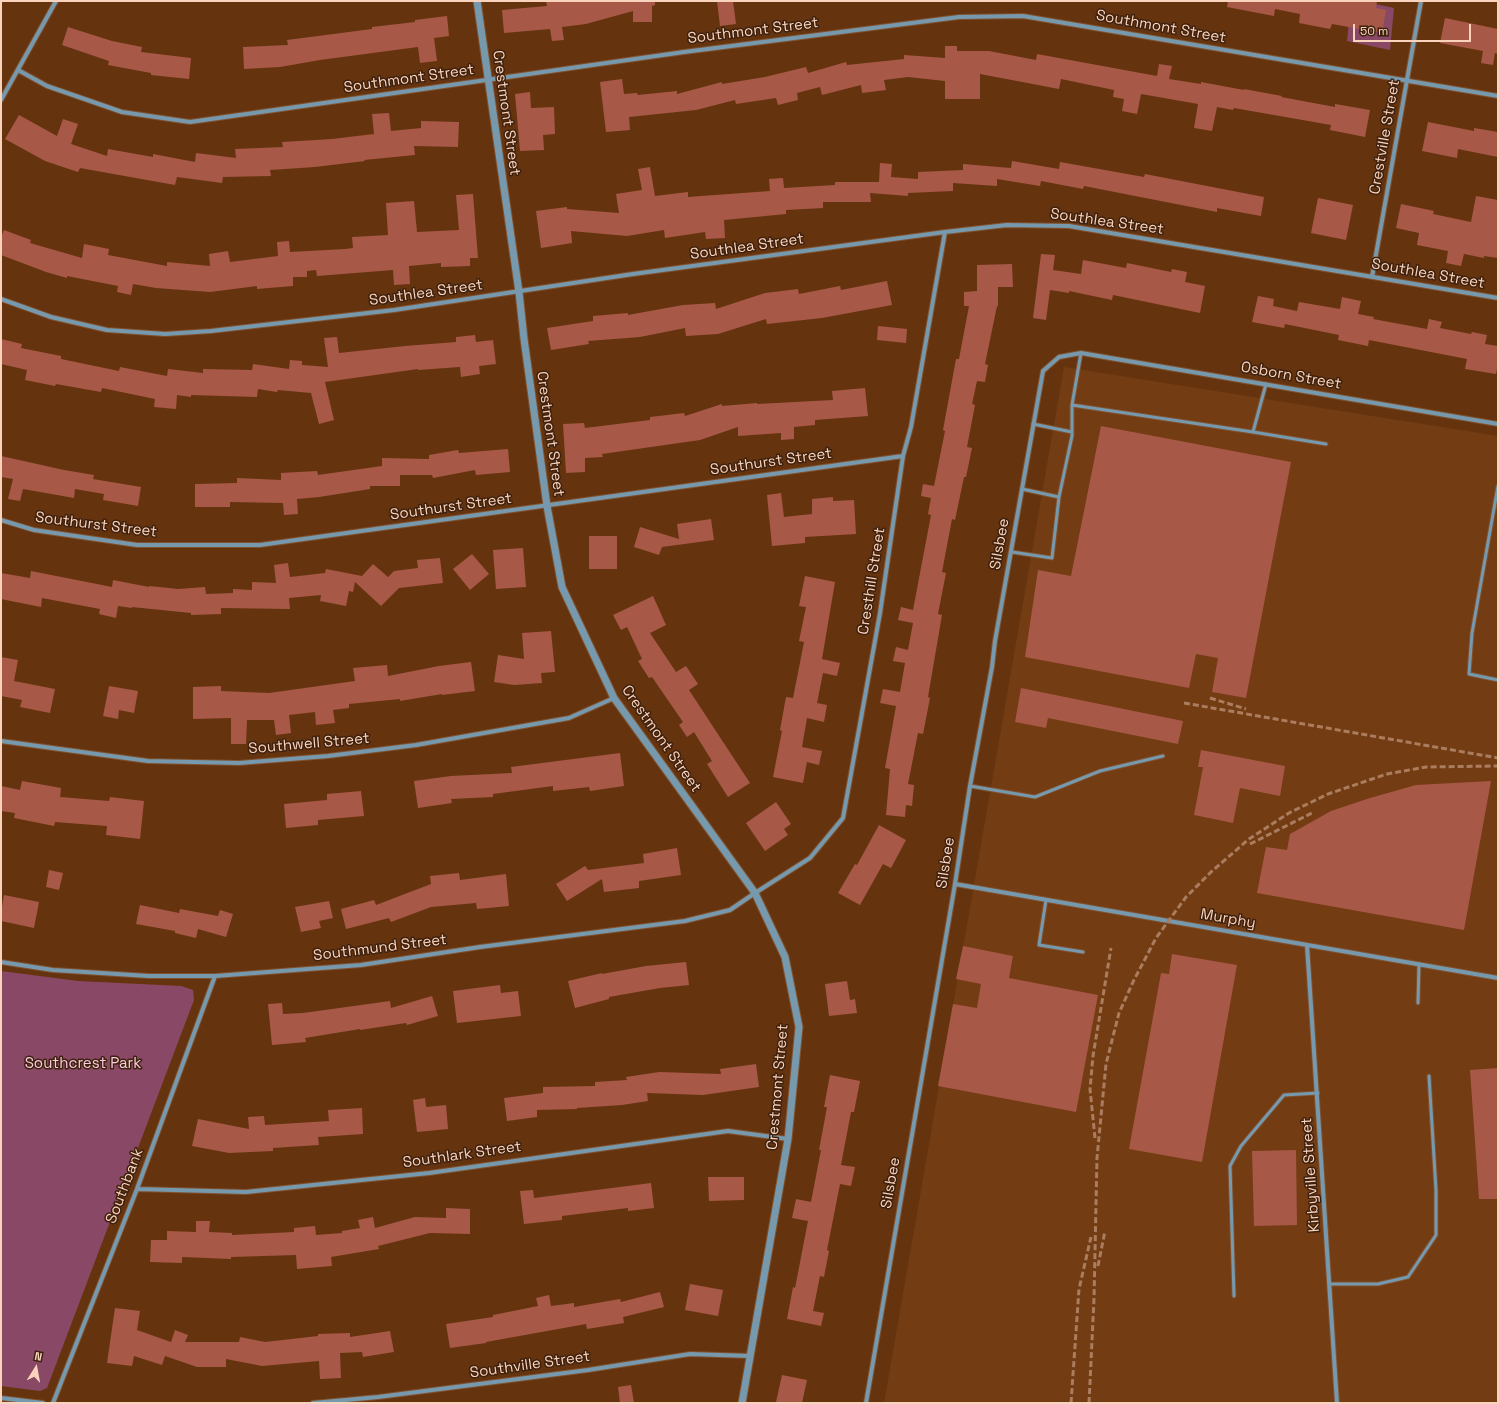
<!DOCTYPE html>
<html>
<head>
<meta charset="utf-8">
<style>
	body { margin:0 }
	#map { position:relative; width:1499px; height:1404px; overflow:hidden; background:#65340f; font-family:"Space Grotesk",sans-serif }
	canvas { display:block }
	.frame { position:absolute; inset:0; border:2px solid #fad3bc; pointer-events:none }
	.north { position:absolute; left:16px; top:1348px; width:40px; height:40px; -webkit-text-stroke:3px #3e210e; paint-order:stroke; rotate:11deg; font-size:11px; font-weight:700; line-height:16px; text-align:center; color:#fad3bc }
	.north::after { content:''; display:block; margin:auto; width:14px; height:18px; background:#fad3bc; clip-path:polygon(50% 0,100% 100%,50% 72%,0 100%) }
	.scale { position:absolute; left:1353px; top:24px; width:118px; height:18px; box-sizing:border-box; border:2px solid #fad3bc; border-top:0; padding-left:5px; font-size:12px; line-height:14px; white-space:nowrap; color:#fad3bc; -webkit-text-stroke:3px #3e210e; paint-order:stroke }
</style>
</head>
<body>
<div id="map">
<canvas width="1499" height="1404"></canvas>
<div class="frame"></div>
<div class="north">N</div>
<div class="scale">50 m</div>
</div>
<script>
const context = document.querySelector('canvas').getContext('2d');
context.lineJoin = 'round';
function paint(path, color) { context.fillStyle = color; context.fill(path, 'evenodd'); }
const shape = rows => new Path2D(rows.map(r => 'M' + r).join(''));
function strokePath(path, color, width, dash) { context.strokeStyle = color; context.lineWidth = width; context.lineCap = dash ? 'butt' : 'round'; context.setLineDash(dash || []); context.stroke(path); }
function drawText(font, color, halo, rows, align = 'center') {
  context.font = font + ' "Space Grotesk",sans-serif'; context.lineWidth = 3; context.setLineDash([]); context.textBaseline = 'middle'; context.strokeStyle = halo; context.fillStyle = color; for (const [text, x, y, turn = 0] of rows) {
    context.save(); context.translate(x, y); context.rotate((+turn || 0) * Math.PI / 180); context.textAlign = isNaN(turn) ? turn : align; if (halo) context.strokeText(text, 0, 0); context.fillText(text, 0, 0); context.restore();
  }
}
paint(shape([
	[1064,367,1498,436,1498,1403,884,1403]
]), '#733c13');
paint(shape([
	[1351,1,1361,1,1394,8,1390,50,1347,41],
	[1,971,78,981,181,986,193,990,194,1000,47,1388,40,1391,1,1386]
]), '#894966');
paint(shape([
	[546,1,655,1,655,5,652,6,652,22,633,22,633,11,586,24,562,27,564,40,552,41,550,29,504,33,502,10,547,6],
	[717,1,733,1,736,24,720,26],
	[1228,1,1377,1,1376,8,1386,10,1382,33,1332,24,1330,29,1299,23,1300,14,1275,9,1274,16,1227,7],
	[447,16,449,36,434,38,437,61,420,63,418,47,320,60,280,67,244,69,243,47,288,45,287,40,372,29,372,27,415,22,415,20],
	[1445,18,1498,29,1498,54,1495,53,1493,65,1481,63,1483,51,1440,43],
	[68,27,112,41,142,47,141,52,191,58,189,79,151,75,151,73,108,65,109,61,62,45],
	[945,46,957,46,957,51,989,51,1036,60,1037,54,1157,76,1159,64,1172,66,1169,79,1201,84,1201,82,1244,90,1244,89,1282,96,1281,97,1335,107,1335,104,1370,110,1365,137,1330,130,1331,125,1234,108,1233,110,1217,107,1212,131,1194,128,1198,104,1141,94,1137,114,1122,111,1124,99,1113,97,1114,90,1061,79,1059,89,980,74,980,99,945,99,945,81,908,77,884,80,886,90,862,93,861,85,822,95,820,87,797,93,798,100,778,105,776,98,736,104,735,100,696,110,629,117,630,130,606,132,600,82,622,79,624,94,637,93,638,95,677,91,677,94,722,82,722,84,765,77,806,67,808,73,846,62,847,65,904,59,904,55,945,58],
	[530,92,531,108,554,107,555,134,543,135,544,150,520,151,515,94],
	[389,113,391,131,421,128,421,121,459,122,458,147,414,146,415,155,364,160,365,161,315,167,270,170,271,176,223,177,222,183,177,177,175,185,80,168,78,172,45,161,5,139,19,115,57,136,63,119,78,124,71,144,107,156,108,149,153,157,153,154,195,162,196,153,236,158,235,149,283,147,282,142,332,139,374,134,372,114],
	[1428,122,1474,131,1474,128,1498,132,1498,157,1458,149,1457,158,1422,151],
	[1012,161,1059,169,1060,162,1144,177,1145,174,1264,197,1261,216,1217,208,1217,212,1084,186,1083,189,1041,181,1040,186,997,179,997,186,953,183,953,191,908,193,908,196,870,193,871,202,823,202,823,208,786,210,786,214,724,220,725,238,706,239,705,232,665,238,664,230,627,236,571,231,572,243,541,248,536,211,567,207,567,209,619,213,616,194,642,190,638,169,650,167,655,196,688,192,688,197,770,191,769,179,783,178,784,188,835,185,835,182,879,182,880,163,892,164,891,177,918,179,918,172,963,170,963,164,1011,168],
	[473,194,478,258,470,258,470,266,441,267,441,263,409,266,410,284,394,285,393,270,317,276,316,270,307,271,307,277,293,277,293,286,257,289,257,286,210,292,156,288,133,284,131,295,117,292,118,286,67,276,67,278,46,272,1,255,1,237,4,230,31,240,30,243,82,258,84,244,109,249,108,255,167,266,167,262,210,266,209,254,228,251,230,262,278,256,277,242,289,241,290,252,345,249,353,248,352,237,388,235,386,203,414,201,417,232,459,230,456,195],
	[1476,196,1498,200,1498,258,1484,256,1484,258,1464,254,1461,266,1446,263,1448,251,1417,245,1419,233,1396,228,1401,204,1434,211,1433,214,1471,222],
	[1318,198,1353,205,1346,240,1311,233],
	[1041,254,1055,255,1053,270,1081,274,1083,260,1126,268,1127,263,1171,272,1172,269,1187,272,1185,282,1205,286,1200,313,1113,295,1112,300,1069,291,1069,293,1050,290,1046,320,1033,318],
	[1012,264,1013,287,998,287,998,306,997,306,985,364,988,365,985,382,977,381,972,404,975,405,967,447,972,448,966,477,964,477,955,520,952,519,942,572,946,573,938,614,942,615,928,697,930,698,923,734,918,733,908,784,914,785,912,806,906,805,905,817,886,815,890,769,885,768,896,706,880,703,883,689,900,692,905,663,893,661,896,647,908,650,913,623,898,620,901,607,913,610,931,515,928,514,931,498,921,496,923,484,934,486,945,431,943,430,956,359,959,359,969,306,964,306,964,292,977,291,977,265],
	[887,281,892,305,822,318,767,324,766,319,718,334,686,336,685,328,640,337,588,341,589,344,551,350,547,328,593,321,593,316,628,313,628,315,683,305,715,303,716,309,765,293,798,289,799,294,840,286,841,290],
	[1258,296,1274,299,1273,306,1297,311,1299,302,1340,309,1342,297,1361,301,1358,314,1374,317,1373,319,1427,329,1429,319,1442,322,1440,328,1471,334,1472,332,1487,335,1485,344,1498,346,1498,364,1496,374,1465,369,1467,359,1369,340,1368,346,1338,340,1339,335,1285,324,1284,328,1252,322],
	[878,326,907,329,906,343,877,340],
	[475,335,476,342,493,340,496,364,479,366,480,374,461,377,460,367,418,370,418,369,325,382,334,420,319,424,311,393,278,390,277,392,258,389,257,397,191,395,191,397,177,395,176,409,154,407,155,399,102,388,101,392,56,384,55,386,25,380,27,370,1,364,1,339,22,344,21,348,61,356,61,359,119,371,120,367,167,376,168,369,203,373,203,369,252,370,253,364,289,369,290,360,302,361,302,365,328,367,324,338,337,337,339,353,405,346,456,342,456,337],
	[865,388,868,416,815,420,815,425,794,427,794,439,781,440,781,433,738,436,738,427,700,440,602,454,603,457,585,458,585,472,566,473,563,424,584,423,585,428,650,420,650,417,684,413,685,416,722,404,722,406,757,403,757,404,833,400,832,391],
	[1101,426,1291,462,1246,698,1212,692,1218,658,1196,654,1189,688,1025,657,1038,570,1071,576],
	[508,449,510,472,476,475,475,470,433,478,432,475,400,475,400,486,370,486,370,489,319,497,297,499,298,514,284,515,283,503,230,502,230,507,195,507,195,484,237,483,237,478,281,480,281,473,317,471,318,475,382,466,382,458,429,459,429,455,458,450,459,453],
	[1,456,64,470,94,475,93,479,141,487,138,506,103,500,104,494,75,489,74,498,23,489,20,501,8,499,13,479,1,477],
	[781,493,784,517,812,514,812,499,833,497,833,501,854,500,856,534,805,537,805,543,772,546,767,495],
	[711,519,714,540,662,547,659,555,634,547,640,527,679,539,677,524],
	[589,536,617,536,617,569,589,569],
	[523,548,526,587,496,589,493,550],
	[472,554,489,574,470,590,453,569],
	[440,558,443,583,399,588,381,606,355,582,353,592,349,591,346,606,320,601,321,595,289,598,290,609,221,608,221,614,191,615,191,613,132,607,132,608,118,606,116,618,99,614,100,609,42,598,41,607,1,599,1,573,30,578,31,571,112,587,113,580,149,587,149,586,178,589,205,587,206,594,233,593,233,589,252,590,252,582,276,583,274,565,288,563,290,577,325,573,326,569,362,576,373,564,388,577,394,571,418,568,417,560],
	[805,576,835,582,822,659,840,663,837,676,823,673,817,703,827,705,824,722,807,718,802,747,822,751,819,765,807,762,803,783,773,777,782,731,780,730,786,697,793,698,804,642,799,641,806,607,799,606],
	[653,596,666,625,650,633,676,672,686,666,698,684,689,690,750,783,728,797,707,764,712,761,694,732,687,737,679,725,683,722,652,677,649,678,638,661,642,659,627,627,621,630,613,615],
	[551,631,555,672,541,673,542,683,514,685,494,682,498,655,524,659,522,633],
	[1,657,18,660,14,681,55,689,50,713,20,707,22,700,1,696],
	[471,662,475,691,442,695,442,694,400,701,400,699,349,704,349,708,333,710,335,723,316,725,315,712,289,715,291,733,276,735,274,720,247,720,246,744,231,744,231,718,193,719,193,687,221,686,221,691,269,693,355,681,353,668,387,665,388,676,439,666],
	[109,686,138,691,134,713,119,710,118,719,103,716],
	[1021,688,1183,721,1178,744,1048,718,1046,728,1015,722],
	[1201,750,1285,766,1280,796,1240,788,1233,823,1194,815,1203,767,1198,767],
	[620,753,624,786,590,791,589,787,553,791,553,786,493,794,493,797,451,799,452,803,418,808,414,781,451,776,512,773,511,767],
	[22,781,61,788,60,797,109,801,110,797,144,801,140,839,106,835,107,826,55,822,54,826,14,818,15,813,1,811,1,786,20,790],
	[1491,781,1464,930,1257,893,1266,847,1287,850,1290,834,1331,811,1370,798,1416,785],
	[361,791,364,816,318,820,318,825,286,828,284,804,327,800,327,794],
	[776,802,791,824,784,829,788,835,765,851,746,823],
	[879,825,906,840,891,868,883,864,860,905,838,893,855,864,857,865],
	[677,848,681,875,639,881,639,888,604,892,602,879,567,901,556,884,585,866,588,870,644,863,643,854],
	[49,870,63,873,59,890,46,887],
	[459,873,460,880,506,874,509,906,477,909,476,903,431,907,391,922,389,918,346,929,341,909,374,900,376,905,431,884,430,876],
	[4,895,39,902,34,928,1,921,1,912],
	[329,901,333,918,319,921,321,928,301,932,295,907],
	[140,905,179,913,180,909,218,916,220,910,233,914,226,937,198,929,196,938,175,933,175,931,136,924],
	[963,946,1013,956,1009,978,1098,995,1076,1112,938,1086,953,1004,977,1008,981,984,956,979],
	[1172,954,1237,965,1202,1162,1129,1149,1161,973,1169,974],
	[686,962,689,985,660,988,609,997,609,999,575,1008,568,981,602,973,602,974,646,966],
	[847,981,850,1000,855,999,857,1013,829,1016,825,984],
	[500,985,501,993,518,991,521,1016,457,1023,453,991],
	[432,996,438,1016,407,1025,406,1023,360,1030,360,1029,305,1038,306,1042,272,1045,268,1004,282,1003,283,1014,303,1013,390,1001,391,1008],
	[756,1064,759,1087,703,1095,647,1093,648,1101,622,1105,577,1108,577,1109,537,1110,537,1117,507,1121,504,1098,543,1093,543,1087,595,1086,595,1082,627,1080,626,1077,659,1072,721,1074,720,1069],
	[1498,1068,1498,1199,1479,1199,1470,1070],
	[830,1075,860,1081,854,1112,851,1112,841,1165,855,1167,851,1186,840,1184,827,1250,829,1251,824,1277,820,1276,813,1311,824,1313,821,1326,787,1319,793,1287,795,1288,808,1221,792,1218,796,1199,811,1202,821,1150,819,1150,827,1107,824,1107],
	[425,1098,426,1107,446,1105,448,1129,417,1132,413,1100],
	[362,1108,363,1134,318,1137,319,1145,273,1148,273,1151,229,1153,192,1146,198,1119,249,1129,248,1117,264,1116,265,1125,329,1121,328,1110],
	[1296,1150,1297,1225,1254,1226,1252,1151],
	[708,1177,744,1177,744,1200,709,1201],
	[651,1183,654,1208,628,1211,628,1208,562,1216,562,1220,524,1224,520,1191,533,1190,534,1198],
	[446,1208,470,1209,470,1234,430,1233,378,1246,379,1249,331,1257,332,1266,297,1269,296,1255,231,1257,231,1259,182,1257,182,1263,150,1262,151,1240,167,1240,167,1231,196,1232,196,1221,210,1221,209,1232,232,1233,232,1235,294,1232,294,1228,315,1226,316,1235,342,1233,342,1231,360,1228,358,1220,373,1217,375,1228,415,1217,446,1218],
	[690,1284,723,1290,718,1316,685,1310],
	[660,1292,664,1307,623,1317,624,1323,587,1329,586,1324,486,1342,486,1343,450,1348,446,1324,493,1317,493,1315,538,1306,536,1298,549,1295,551,1306,574,1303,574,1307,620,1299,621,1302],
	[115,1308,140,1311,137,1330,171,1342,175,1330,188,1335,185,1342,239,1342,240,1337,265,1342,318,1336,318,1334,350,1333,350,1337,390,1331,394,1352,363,1357,362,1352,340,1353,341,1378,320,1379,319,1361,262,1366,226,1359,226,1367,197,1367,165,1356,162,1365,134,1356,132,1366,107,1363],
	[782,1375,807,1380,802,1403,776,1402],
	[631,1385,634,1403,620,1403,618,1387]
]), '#a85847');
const service = shape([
	[1072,405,1253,432,1326,444],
	[1033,424,1072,432],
	[1253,432,1266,384],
	[1498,486,1472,633,1469,674,1498,680],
	[1022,489,1059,497],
	[1012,552,1052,558,1059,497,1072,436,1072,405,1081,353],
	[970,786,1035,797,1100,771,1163,756],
	[1046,900,1039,945,1083,952],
	[1418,1003,1419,964],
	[1330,1284,1378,1284,1408,1277,1436,1235,1436,1190,1429,1076],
	[1234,1296,1230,1166,1241,1146,1284,1095,1318,1093]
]);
const minor = shape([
	[18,70,47,86,122,112,190,122,684,52,959,17,1023,16,1498,96],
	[1,100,56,1],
	[1372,277,1421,1],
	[1,299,51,317,107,330,165,334,211,331,394,310,633,274,945,232,1007,225,1069,226,1498,298],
	[1,520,34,530,137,545,260,545,903,456],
	[1,741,148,761,239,763,328,756,416,745,569,718,614,698],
	[955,884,1498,978],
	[1307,945,1337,1403],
	[1,962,53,970,149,976,215,976,361,965,480,947,685,921,730,910,755,893,810,858,843,818,880,613,903,456,911,427,945,232],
	[137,1189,246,1192,429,1173,728,1131,788,1139],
	[1,1398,43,1403],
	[53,1403,137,1189,215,976],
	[313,1403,378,1397,588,1370,690,1354,751,1356],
	[866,1403,955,884,970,786,992,667,995,641,1043,371,1059,357,1081,353,1498,424]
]);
const tertiary = shape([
	[477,1,519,292,524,339,547,506,562,587,614,698,755,893,785,957,799,1027,788,1139,742,1403]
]);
strokePath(service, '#80512e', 5);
strokePath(minor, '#80512e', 6);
strokePath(tertiary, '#80512e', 9);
strokePath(service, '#7699ad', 3);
strokePath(minor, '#7699ad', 4);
strokePath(tertiary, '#7699ad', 7);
strokePath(shape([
	[1210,698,1246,709],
	[1184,703,1498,758],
	[1250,844,1312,813],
	[1095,1138,1090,1089,1093,1056,1111,948],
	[1098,1266,1105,1231],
	[1071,1403,1079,1289,1091,1237],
	[1089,1403,1094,1299,1097,1158,1106,1064,1119,1013,1133,982,1156,938,1186,897,1211,872,1249,839,1289,813,1328,794,1387,774,1426,767,1498,766]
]), '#aa7d5f', 3, [6, 3]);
drawText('15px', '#fad3bc', '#3e210e', [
	["Southmont Street",1161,27,10],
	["Southmont Street",753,31,-7],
	["Southmont Street",409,79,-8],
	["Crestmont Street",506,113,82],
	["Crestville Street",1385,137,-80],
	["Southlea Street",1107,222,8],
	["Southlea Street",747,247,-8],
	["Southlea Street",1428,274,10],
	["Southlea Street",426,293,-8],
	["Osborn Street",1291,376,10],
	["Crestmont Street",550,434,82],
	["Southurst Street",771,462,-8],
	["Southurst Street",451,507,-8],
	["Southurst Street",96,525,7],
	["Silsbee",1000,544,-80],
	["Cresthill Street",872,581,-81],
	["Crestmont Street",661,739,55],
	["Southwell Street",309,744,-5],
	["Silsbee",946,863,-81],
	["Murphy",1228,919,10],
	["Southmund Street",380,948,-7],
	["Crestmont Street",778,1087,-85],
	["Southlark Street",462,1155,-8],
	["Kirbyville Street",1311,1175,-94],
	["Silsbee",891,1183,-80],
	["Southbank",125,1186,-69],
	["Southville Street",530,1365,-8]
]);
drawText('15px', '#f8cbdd', '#3e210e', [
	["Southcrest Park",83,1064]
]);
</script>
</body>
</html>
